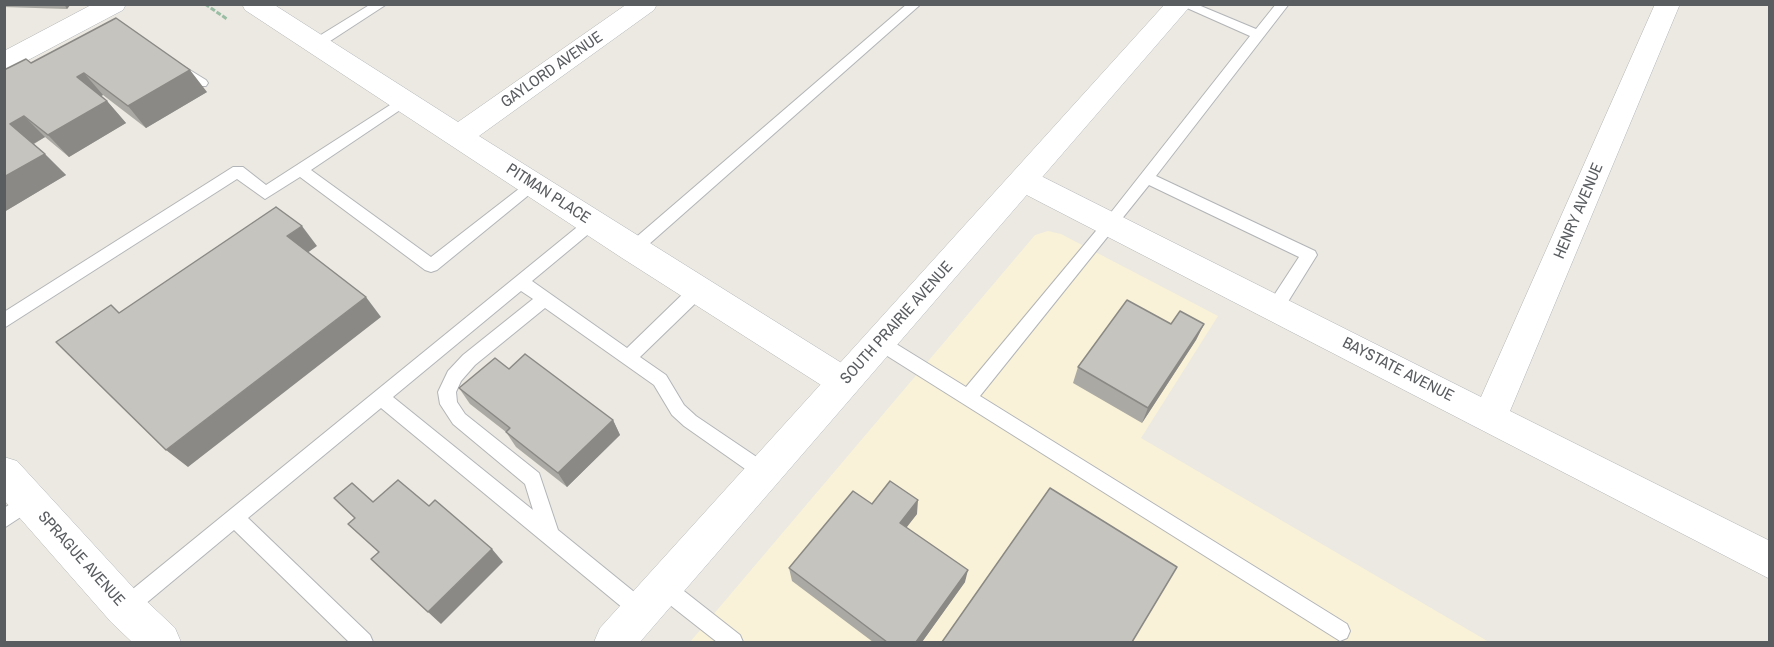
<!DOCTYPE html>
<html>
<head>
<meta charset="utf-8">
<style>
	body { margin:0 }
	#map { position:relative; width:1774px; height:647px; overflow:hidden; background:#ebe9e1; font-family:"Archivo Narrow",sans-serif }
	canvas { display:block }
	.frame { position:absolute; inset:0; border:6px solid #5a5d60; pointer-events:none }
</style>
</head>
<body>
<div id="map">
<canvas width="1774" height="647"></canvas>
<div class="frame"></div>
</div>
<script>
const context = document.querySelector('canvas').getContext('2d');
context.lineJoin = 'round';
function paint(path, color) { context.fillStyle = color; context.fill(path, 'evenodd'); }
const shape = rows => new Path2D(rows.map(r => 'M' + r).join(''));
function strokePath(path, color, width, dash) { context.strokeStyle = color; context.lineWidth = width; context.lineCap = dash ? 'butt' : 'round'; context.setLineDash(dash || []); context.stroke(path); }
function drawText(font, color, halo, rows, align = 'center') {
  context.font = font + ' "Archivo Narrow",sans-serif'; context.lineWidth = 4.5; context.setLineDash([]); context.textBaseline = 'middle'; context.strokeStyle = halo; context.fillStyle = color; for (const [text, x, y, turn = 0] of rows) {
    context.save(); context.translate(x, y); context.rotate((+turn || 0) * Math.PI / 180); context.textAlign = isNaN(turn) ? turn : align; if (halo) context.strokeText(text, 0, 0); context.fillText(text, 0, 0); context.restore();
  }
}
paint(shape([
	[1048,231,1061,234,1218,316,1141,438,1489,642,690,642,1035,235]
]), '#f9f2d8');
const service = shape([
	[371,4,387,4,321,47,311,47,309,44,311,41,371,4],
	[907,4,921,4,639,253,627,253,625,249,627,245,907,4],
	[1178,4,1196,4,1256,29,1276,4,1289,4,1156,176,1315,251,1317,255,1281,313,1275,315,1269,313,1267,308,1269,303,1299,257,1149,185,980,396,1347,624,1350,631,1347,638,1340,641,873,347,871,342,873,337,879,335,885,337,966,387,1105,220,1250,36,1178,4],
	[180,64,206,80,208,83,206,86,196,86,175,71,173,68,180,64],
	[404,96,409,98,411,101,409,104,311,170,431,257,529,181,539,181,541,185,437,270,431,272,425,270,300,177,265,199,237,179,4,328,4,312,233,167,243,167,266,185,404,96],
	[592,217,597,219,600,223,597,227,532,281,627,348,692,285,698,284,704,285,706,290,704,295,640,357,666,375,684,405,696,416,770,466,773,472,770,478,764,480,758,478,684,426,672,415,654,385,545,308,475,365,461,381,456,392,457,402,465,414,539,473,558,530,649,604,652,611,649,618,642,621,635,618,381,408,248,518,370,635,373,642,349,642,234,530,132,615,125,618,118,615,115,608,118,601,587,219,592,217],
	[521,291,533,299,463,355,448,371,438,392,440,404,453,424,525,484,533,510,393,397,521,291],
	[29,492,36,495,38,501,36,507,4,528,4,508,29,492],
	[663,577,670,580,740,635,743,642,717,642,656,594,653,587,656,580,663,577]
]);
const minor = shape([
	[93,4,126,4,123,10,13,68,4,71,4,51,93,4],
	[242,4,273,4,458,122,627,4,657,4,654,10,479,136,856,372,861,382,856,392,844,397,832,392,622,258,245,10,242,4],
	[1655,4,1680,4,1510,411,1770,541,1770,579,1015,189,1010,181,1015,173,1025,170,1035,173,1481,397,1655,4]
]);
const tertiary = shape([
	[4,457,17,461,139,594,175,628,181,642,132,642,111,622,4,500,4,457]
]);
const secondary = shape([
	[1165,4,1192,4,640,642,594,642,600,628,1165,4]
]);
strokePath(service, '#b2b4b7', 2);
strokePath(minor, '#b2b4b7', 1);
strokePath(tertiary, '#b2b4b7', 1);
strokePath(secondary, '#b3b6ba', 1);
strokePath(shape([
	[205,4,227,19]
]), '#99bea4', 3, [5, 2]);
paint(service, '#fff');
paint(minor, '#fff');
paint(tertiary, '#fff');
paint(secondary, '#fff');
paint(shape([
	[4,4,71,4,67,9,4,7],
	[31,63,207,92,146,128,103,95,101,96,107,101,126,123,69,157,45,137,34,144,66,175,4,212],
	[1171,324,1204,324,1196,340,1142,423,1073,383,1078,367],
	[509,369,613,420,620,435,567,487,516,447,506,432,470,404,459,388],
	[917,514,906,527,965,582,922,642,873,642,792,581,789,568]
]), '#aaa9a3');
paint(shape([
	[64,4,71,4,67,9],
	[190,70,207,92,146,128,128,106],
	[84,73,103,95,96,99,77,77],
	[107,101,126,123,69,157,48,135],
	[24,116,45,137,31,145,10,124],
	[45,154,66,175,4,212,4,177],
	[302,226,317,246,303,256,287,236],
	[366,297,381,317,188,467,166,450],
	[1204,324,1196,340,1142,423,1148,408],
	[613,420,620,435,567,487,558,473],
	[918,500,917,514,900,536,900,523],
	[492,549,503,562,441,624,428,612],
	[968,570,965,582,922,642,916,642]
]), '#8b8985');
const building = shape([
	[116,18,190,70,128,106,84,73,77,77,107,101,48,135,24,116,10,124,45,154,4,177,4,70,26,59,31,63,116,18],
	[276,207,302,226,287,236,366,297,166,450,56,342,111,305,119,313,276,207],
	[1127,300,1171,324,1180,311,1204,324,1148,408,1078,367,1127,300],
	[525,354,613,420,558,473,506,432,510,428,459,388,495,358,509,369,525,354],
	[398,480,429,506,435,500,492,549,428,612,371,559,379,552,348,524,355,518,334,498,352,483,373,502,398,480],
	[890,481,918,500,900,523,968,570,916,642,887,642,789,568,853,491,872,504,890,481],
	[1050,488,1177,567,1132,642,942,642,1050,488]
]);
paint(building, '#c6c4be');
strokePath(building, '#8b8985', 1.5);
drawText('16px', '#5a5d60', '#fff', [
	["GAYLORD AVENUE",552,70,-35],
	["PITMAN PLACE",548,194,33],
	["HENRY AVENUE",1579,211,-67],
	["SOUTH PRAIRIE AVENUE",897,323,-48],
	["BAYSTATE AVENUE",1398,370,27],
	["SPRAGUE AVENUE",81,559,48]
]);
</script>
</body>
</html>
